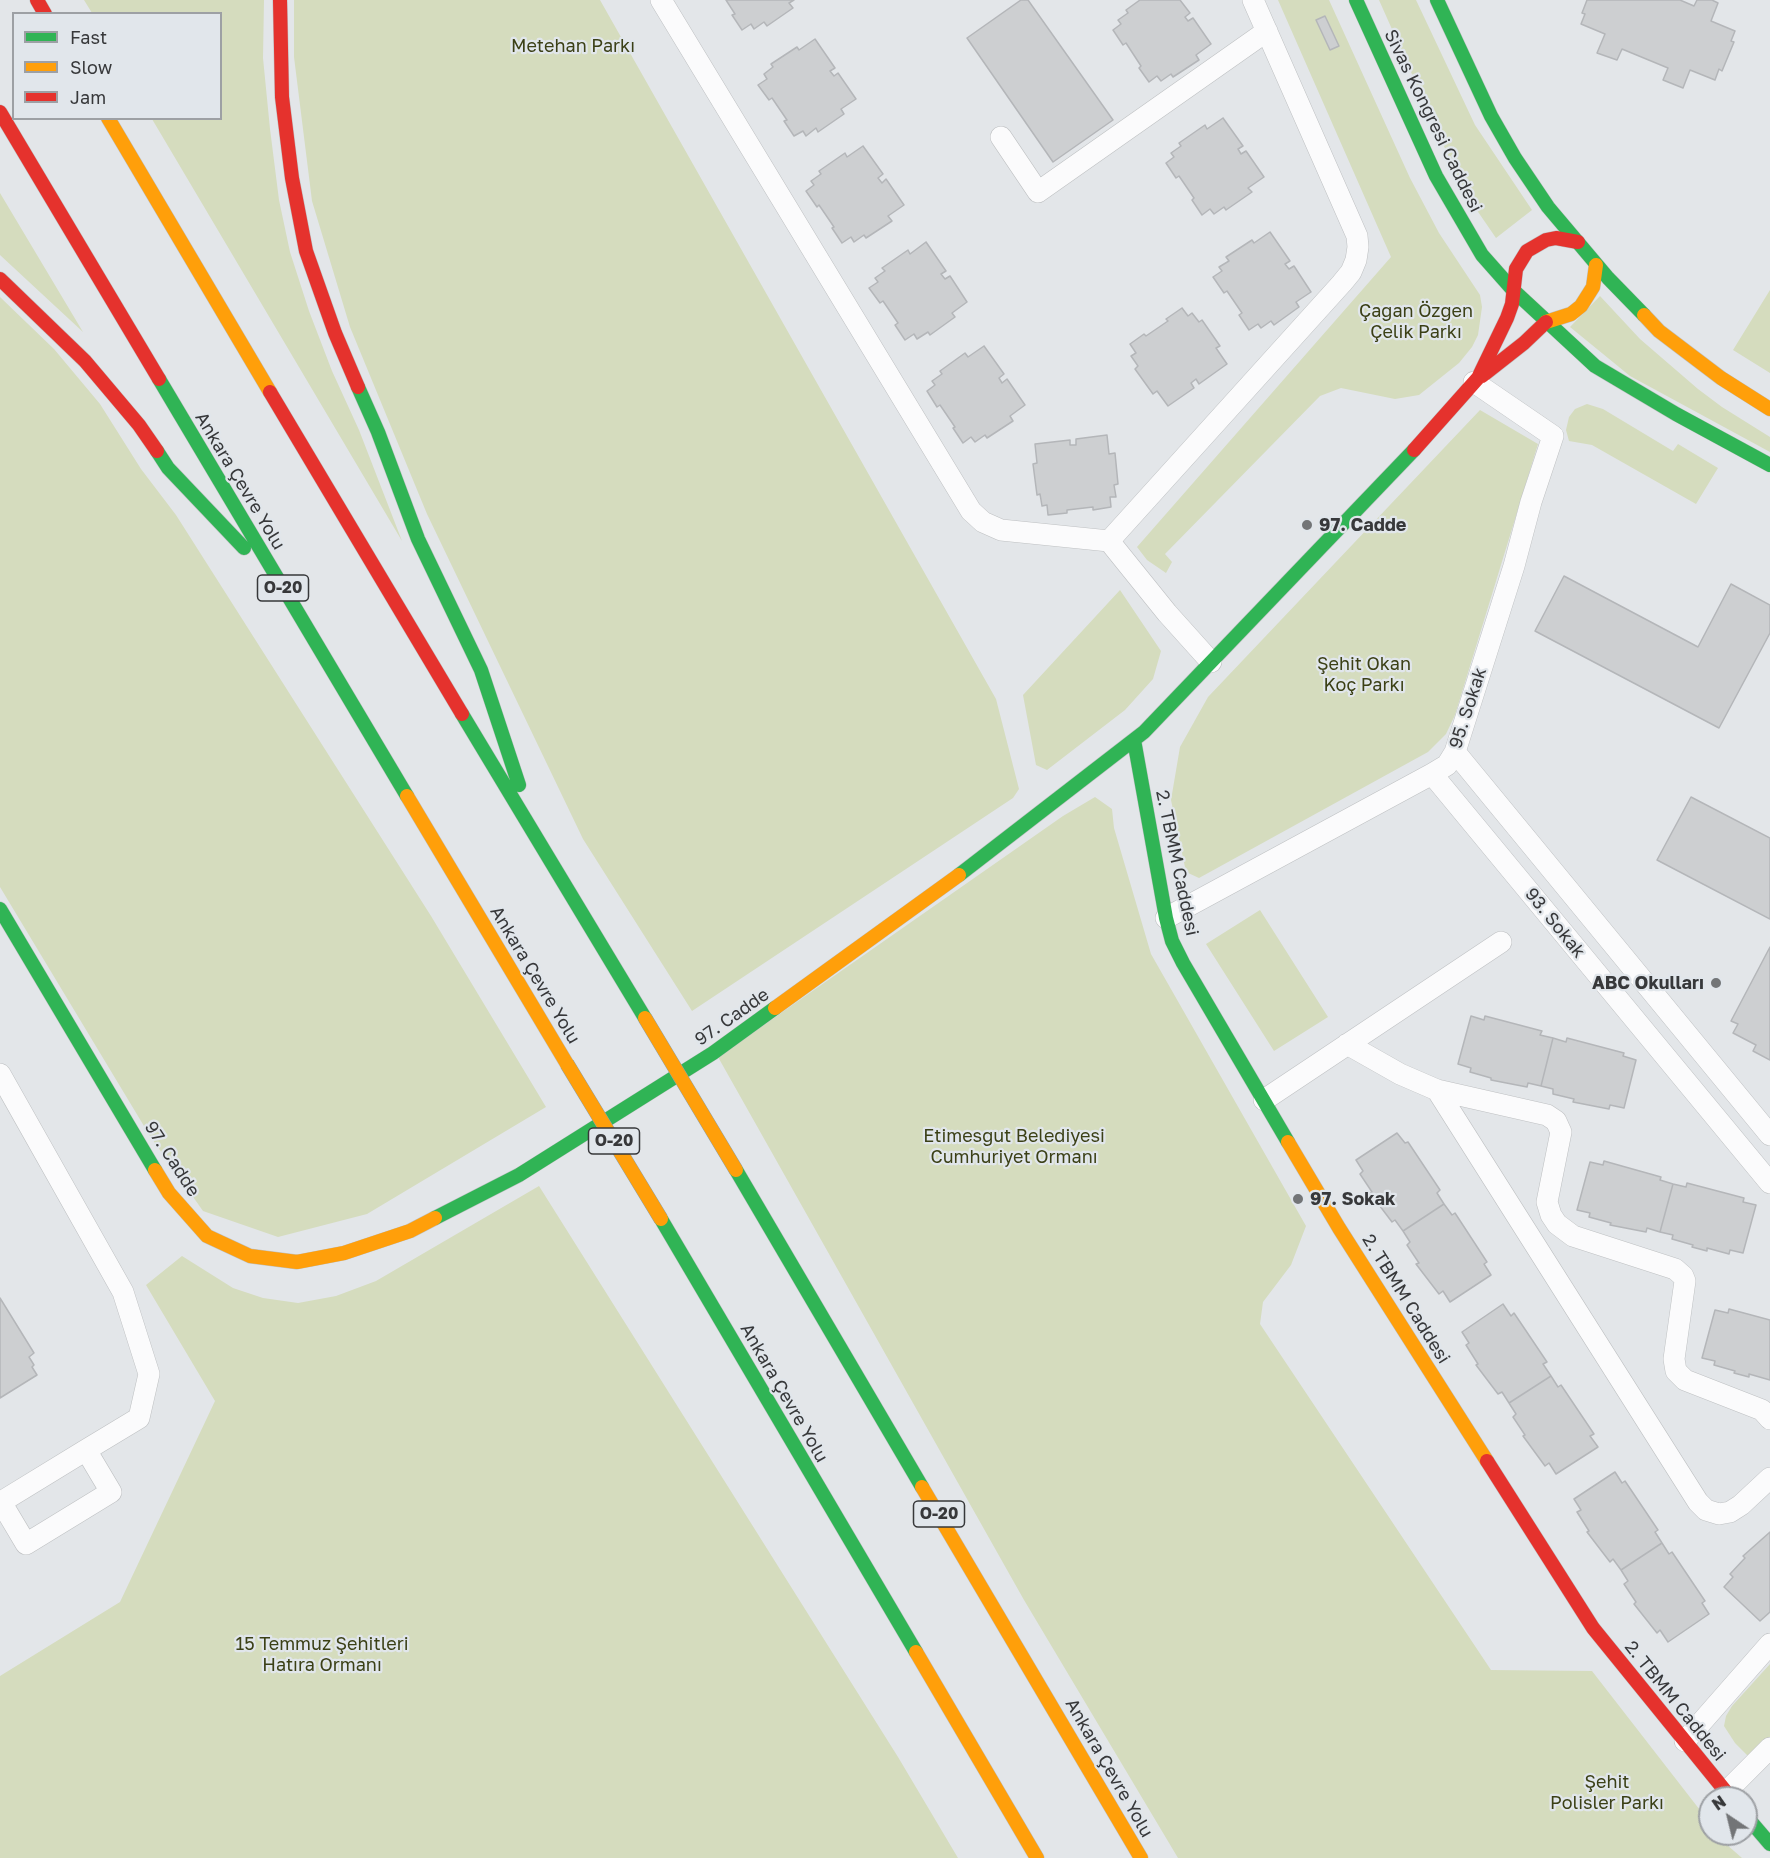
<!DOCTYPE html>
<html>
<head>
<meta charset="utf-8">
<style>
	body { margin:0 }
	#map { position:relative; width:1770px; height:1858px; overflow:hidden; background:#e3e6e9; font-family:"Golos Text",sans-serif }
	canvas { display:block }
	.legend { position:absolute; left:12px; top:12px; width:210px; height:108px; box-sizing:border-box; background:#e1e6eb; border:2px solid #9da0a4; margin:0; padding:8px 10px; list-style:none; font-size:18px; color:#37383a }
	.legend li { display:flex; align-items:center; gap:12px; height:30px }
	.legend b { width:30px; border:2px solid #9da0a4 }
	.north { position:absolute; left:1698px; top:1786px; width:60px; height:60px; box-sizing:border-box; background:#e1e6eb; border:2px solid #9da0a4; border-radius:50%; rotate:325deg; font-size:16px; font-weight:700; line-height:24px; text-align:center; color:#37383a }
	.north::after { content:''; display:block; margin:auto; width:21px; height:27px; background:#737577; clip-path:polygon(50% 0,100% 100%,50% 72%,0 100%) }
</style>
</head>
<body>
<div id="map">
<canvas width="1770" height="1858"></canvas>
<ul class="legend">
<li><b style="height:8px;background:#30b455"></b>Fast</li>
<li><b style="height:8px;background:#ff9f0a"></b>Slow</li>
<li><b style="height:8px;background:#e5322d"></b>Jam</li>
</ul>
<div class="north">N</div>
</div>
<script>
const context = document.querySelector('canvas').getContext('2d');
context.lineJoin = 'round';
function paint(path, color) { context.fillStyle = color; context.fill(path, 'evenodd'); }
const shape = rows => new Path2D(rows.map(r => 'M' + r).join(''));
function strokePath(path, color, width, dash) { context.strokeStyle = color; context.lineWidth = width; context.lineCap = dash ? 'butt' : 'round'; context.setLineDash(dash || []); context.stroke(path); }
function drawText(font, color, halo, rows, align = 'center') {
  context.font = font + ' "Golos Text",sans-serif'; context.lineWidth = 4.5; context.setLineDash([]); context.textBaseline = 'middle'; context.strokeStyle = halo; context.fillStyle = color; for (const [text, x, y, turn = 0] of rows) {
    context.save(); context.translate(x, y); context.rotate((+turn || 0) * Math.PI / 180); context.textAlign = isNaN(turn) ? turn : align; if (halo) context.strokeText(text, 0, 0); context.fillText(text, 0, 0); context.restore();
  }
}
paint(shape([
	[84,0,264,0,263,58,270,129,279,200,290,252,309,311,332,371,359,430,402,541,152,119,220,118,220,14,92,13],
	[294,0,600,0,996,699,1019,789,1013,798,692,1011,583,839,427,514,350,327,312,201,294,57],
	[1278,0,1329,0,1410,178,1439,233,1480,295,1482,307,1478,335,1472,347,1459,363,1419,395,1395,399,1341,388,1320,396,1165,554,1172,562,1166,573,1147,560,1137,547,1391,257],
	[1379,0,1416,0,1475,125,1532,210,1496,238,1474,206,1455,171],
	[0,193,83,332,0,255],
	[1770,290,1770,373,1733,350],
	[1600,296,1640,339,1698,389,1722,407,1770,437,1770,452,1630,376,1570,327],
	[0,297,54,349,100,404,141,469,176,515,431,916,546,1107,367,1214,278,1237,203,1211,150,1136,0,887],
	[1587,404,1603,409,1673,451,1678,444,1718,468,1696,504,1592,445,1569,441,1566,430,1569,417,1575,409],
	[1480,410,1538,444,1455,715,1446,734,1428,752,1199,878,1186,872,1171,800,1180,747,1208,697],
	[1120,590,1161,651,1153,679,1125,710,1047,770,1036,765,1023,695],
	[1095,797,1112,809,1114,828,1151,954,1306,1226,1291,1265,1263,1302,1260,1324,1491,1670,1592,1671,1710,1823,1710,1834,1718,1834,1726,1844,1742,1858,1178,1858,1024,1600,718,1057,1063,816],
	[1260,910,1328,1017,1274,1051,1206,944],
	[539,1186,898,1757,958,1858,0,1858,0,1676,120,1602,215,1401,146,1285,182,1256,233,1288,263,1298,298,1303,336,1296,376,1281],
	[1770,1664,1770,1737,1764,1744,1748,1756,1735,1743,1724,1726,1726,1716,1732,1706]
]), '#d5dcbe');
const building = shape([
	[726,0,794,0,789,3,793,8,767,26,764,22,754,29,751,24,742,30,732,15,735,14,726,0],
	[1021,0,1028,0,1113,120,1053,162,967,38,1021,0],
	[1140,0,1180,0,1190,13,1185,17,1188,21,1193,18,1211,44,1196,55,1199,60,1173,77,1171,74,1161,81,1157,76,1149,82,1139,68,1141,66,1126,43,1123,45,1113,30,1121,24,1118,20,1128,13,1126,10,1140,0],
	[1587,0,1680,0,1694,6,1697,0,1712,0,1718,3,1711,21,1735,31,1731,41,1734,42,1722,71,1719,69,1715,80,1690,70,1683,88,1663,80,1668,68,1622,49,1617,60,1597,53,1605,34,1581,24,1585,14,1582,13,1587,0],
	[1325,16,1339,46,1330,50,1316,20,1325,16],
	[815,39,835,68,830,71,834,76,838,73,856,99,841,109,844,114,818,132,816,128,806,136,803,131,794,136,784,121,787,120,772,98,769,100,758,85,767,79,764,74,773,67,771,64,797,47,799,50,815,39],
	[1223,118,1243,146,1238,149,1241,154,1246,151,1264,177,1248,188,1252,192,1226,210,1224,207,1214,214,1210,209,1202,215,1192,200,1194,198,1179,176,1176,178,1166,163,1174,157,1171,153,1181,146,1179,143,1205,125,1207,129,1223,118],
	[863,146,883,174,878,178,882,183,886,179,904,205,888,216,892,221,866,238,864,235,854,242,851,237,842,243,832,228,834,227,819,205,817,207,806,191,814,185,811,181,821,174,819,171,845,153,847,157,863,146],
	[1270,232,1290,261,1285,264,1289,269,1294,266,1311,292,1296,302,1299,307,1274,325,1271,321,1261,328,1258,324,1249,330,1239,315,1242,313,1227,291,1224,293,1213,277,1222,271,1219,267,1229,261,1226,257,1252,240,1254,243,1270,232],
	[926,242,946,271,941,274,945,279,950,276,967,302,952,313,955,317,930,335,928,332,917,339,914,334,905,340,895,325,898,323,883,301,880,303,869,288,878,282,875,278,885,271,882,268,908,250,910,254,926,242],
	[1182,308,1188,316,1192,313,1199,322,1202,320,1220,346,1216,348,1227,364,1199,384,1196,379,1191,383,1194,388,1168,406,1157,391,1153,394,1135,369,1138,366,1131,356,1136,353,1130,344,1144,334,1146,336,1168,321,1166,319,1182,308],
	[984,346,1004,374,999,378,1002,383,1007,379,1025,405,1010,416,1013,421,987,438,985,435,975,442,971,437,963,443,953,428,955,427,940,405,937,407,927,391,935,385,932,381,942,374,940,371,965,353,968,357,984,346],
	[1107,435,1109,454,1115,453,1118,484,1114,485,1116,497,1110,497,1111,507,1093,510,1093,507,1067,510,1067,513,1048,515,1047,505,1042,506,1040,494,1037,495,1033,464,1037,463,1035,444,1070,440,1070,445,1076,445,1076,439,1107,435],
	[1564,576,1698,647,1731,584,1770,605,1770,633,1719,728,1535,631,1564,576],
	[1691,797,1770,838,1770,919,1657,860,1691,797],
	[1770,947,1770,1060,1753,1051,1756,1045,1733,1033,1738,1024,1731,1021,1770,947],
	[1471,1016,1484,1020,1485,1016,1542,1031,1540,1035,1553,1038,1541,1086,1528,1083,1527,1087,1491,1080,1491,1078,1470,1072,1471,1068,1458,1064,1471,1016],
	[1553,1038,1566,1042,1567,1038,1624,1053,1623,1056,1636,1060,1624,1108,1610,1105,1609,1109,1573,1102,1574,1099,1553,1094,1553,1089,1541,1086,1553,1038],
	[1397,1133,1405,1143,1408,1142,1440,1190,1437,1193,1444,1204,1403,1231,1395,1220,1392,1222,1370,1193,1372,1192,1360,1174,1363,1171,1356,1160,1397,1133],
	[1604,1161,1661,1177,1660,1180,1673,1184,1660,1232,1647,1228,1646,1232,1610,1225,1611,1223,1589,1217,1590,1213,1577,1210,1590,1162,1603,1165,1604,1161],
	[1687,1183,1744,1198,1743,1202,1756,1205,1743,1253,1730,1250,1729,1254,1707,1248,1707,1251,1692,1247,1693,1245,1672,1239,1673,1235,1660,1232,1673,1184,1686,1187,1687,1183],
	[1444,1204,1452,1215,1455,1213,1487,1262,1484,1264,1491,1275,1450,1302,1443,1291,1439,1294,1416,1264,1419,1263,1407,1245,1410,1242,1403,1231,1444,1204],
	[0,1298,34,1353,29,1357,34,1365,32,1367,37,1375,0,1398,0,1298],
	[1503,1304,1511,1316,1514,1313,1547,1362,1543,1364,1551,1376,1509,1403,1502,1392,1498,1394,1476,1365,1478,1364,1466,1345,1469,1343,1462,1332,1503,1304],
	[1729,1309,1770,1320,1770,1380,1749,1374,1749,1377,1734,1373,1735,1371,1714,1365,1715,1361,1702,1358,1715,1310,1728,1313,1729,1309],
	[1551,1376,1558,1387,1561,1385,1594,1434,1590,1436,1598,1447,1556,1474,1549,1463,1545,1466,1523,1436,1525,1435,1513,1417,1516,1414,1509,1403,1551,1376],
	[1615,1472,1622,1483,1625,1481,1658,1530,1655,1532,1662,1543,1621,1570,1613,1559,1610,1562,1587,1532,1589,1531,1577,1512,1581,1510,1574,1499,1615,1472],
	[1770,1532,1770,1612,1760,1621,1724,1587,1733,1577,1730,1574,1745,1558,1743,1556,1770,1532],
	[1662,1543,1669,1554,1672,1552,1705,1601,1702,1603,1709,1614,1668,1642,1660,1630,1657,1633,1634,1604,1636,1602,1624,1584,1628,1581,1621,1570,1662,1543]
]);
paint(building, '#cdcfd1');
strokePath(building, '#b4b6b9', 1.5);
const street = shape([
	[661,0,971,511,983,522,1001,530,1109,541,1167,613,1211,662],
	[1001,137,1038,192,1267,31],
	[1109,541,1342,283,1351,272,1356,260,1358,247,1357,236,1253,0],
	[1455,752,1770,1135],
	[1432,774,1770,1183],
	[1166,918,1432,774,1447,765,1455,752,1514,566,1531,502,1553,436,1474,382],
	[1347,1044,1400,1074,1437,1090,1547,1115,1556,1121,1561,1132,1547,1202,1551,1215,1557,1224,1573,1236,1675,1269,1683,1276,1685,1281,1674,1359,1676,1371,1685,1380,1762,1410,1770,1419],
	[0,1074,123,1292,149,1374,139,1418,86,1450,1,1502,26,1544,111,1492,86,1450],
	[1437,1090,1698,1502,1706,1510,1719,1514,1730,1512,1741,1505,1770,1478],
	[1264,1100,1501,942],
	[1685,1741,1770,1644],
	[1726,1792,1770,1748]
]);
const fast = shape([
	[1356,0,1436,176,1482,255,1513,290,1595,366,1676,414,1770,465],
	[1437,0,1491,116,1515,158,1548,207,1608,278,1644,315],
	[159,379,407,796],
	[358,387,378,432,418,539,481,670,519,785],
	[157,451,168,468,244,548],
	[462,714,645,1018],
	[1134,740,1166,918,1172,941,1183,963,1288,1142],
	[959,875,1144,732,1414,450],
	[0,909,155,1170],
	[736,1170,922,1487],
	[435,1218,519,1175,713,1053,775,1008],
	[661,1219,916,1652],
	[1746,1816,1770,1844]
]);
const slow = shape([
	[108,118,270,392],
	[1644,315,1659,331,1721,378,1770,409],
	[1546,322,1571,314,1581,306,1593,287,1596,265],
	[407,796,567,1064],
	[775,1008,959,875],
	[1288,1142,1339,1228,1487,1461],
	[155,1170,169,1193,207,1236,250,1256,297,1262,344,1253,410,1231,435,1218],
	[922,1487,1141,1858],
	[916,1652,1037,1858]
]);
const jam = shape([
	[37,0,45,14],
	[280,0,282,97,292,178,306,251,335,333,358,387],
	[0,112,159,379],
	[0,279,85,361,139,425,157,451],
	[1482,376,1524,343,1546,322],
	[270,392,462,714],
	[1414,450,1478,378,1507,318,1512,304,1516,269,1527,251,1546,240,1556,238,1578,242],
	[1487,1461,1593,1628,1731,1798]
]);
strokePath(street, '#bec0c2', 22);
strokePath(fast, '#bec0c2', 15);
strokePath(slow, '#bec0c2', 15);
strokePath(jam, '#bec0c2', 15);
strokePath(street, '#fbfbfc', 21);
strokePath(fast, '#30b455', 14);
strokePath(slow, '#ff9f0a', 14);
strokePath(jam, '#e5322d', 14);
const slowBridge = shape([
	[645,1018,736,1170],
	[567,1064,661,1219]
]);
strokePath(slowBridge, '#90a1a7', 15, []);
strokePath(slowBridge, '#ff9f0a', 14);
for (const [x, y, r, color] of [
	[1307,525,6,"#737577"],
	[1716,983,6,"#737577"],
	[1298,1199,6,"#737577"]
]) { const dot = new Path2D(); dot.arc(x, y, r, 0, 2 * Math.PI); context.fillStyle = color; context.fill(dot); strokePath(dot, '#e1e6eb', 2); }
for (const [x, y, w] of [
	[283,588,51],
	[614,1141,51],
	[939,1514,51]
]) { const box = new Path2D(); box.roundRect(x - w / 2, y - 13, w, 26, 4.5); context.fillStyle = '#e1e6eb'; context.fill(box); strokePath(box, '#37383a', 1.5); }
drawText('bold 16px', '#37383a', null, [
	["O-20",283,588],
	["O-20",614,1141],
	["O-20",939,1514]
]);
drawText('18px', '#3b4016', '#e1e6eb', [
	["Metehan Parkı",573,46],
	["Çağan Özgen",1416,311],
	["Çelik Parkı",1416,332],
	["Şehit Okan",1364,664],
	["Koç Parkı",1364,685],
	["Etimesgut Belediyesi",1014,1136],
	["Cumhuriyet Ormanı",1014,1157],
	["15 Temmuz Şehitleri",322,1644],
	["Hatıra Ormanı",322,1665],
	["Şehit",1607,1782],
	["Polisler Parkı",1607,1803]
]);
drawText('18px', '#37383a', '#e1e6eb', [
	["Sivas Kongresi Caddesi",1433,121,64],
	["Ankara Çevre Yolu",240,481,59],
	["95. Sokak",1468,708,-72],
	["2. TBMM Caddesi",1177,863,78],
	["93. Sokak",1555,923,51],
	["Ankara Çevre Yolu",535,975,59],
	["97. Cadde",732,1017,-35],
	["97. Cadde",172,1159,57],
	["2. TBMM Caddesi",1406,1299,58],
	["Ankara Çevre Yolu",784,1393,60],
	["2. TBMM Caddesi",1675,1701,51],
	["Ankara Çevre Yolu",1109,1768,60]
]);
drawText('bold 18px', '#37383a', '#e1e6eb', [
	["97. Cadde",1319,525],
	["ABC Okulları",1704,983,"right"],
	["97. Sokak",1310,1199]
], 'left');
</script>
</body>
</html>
